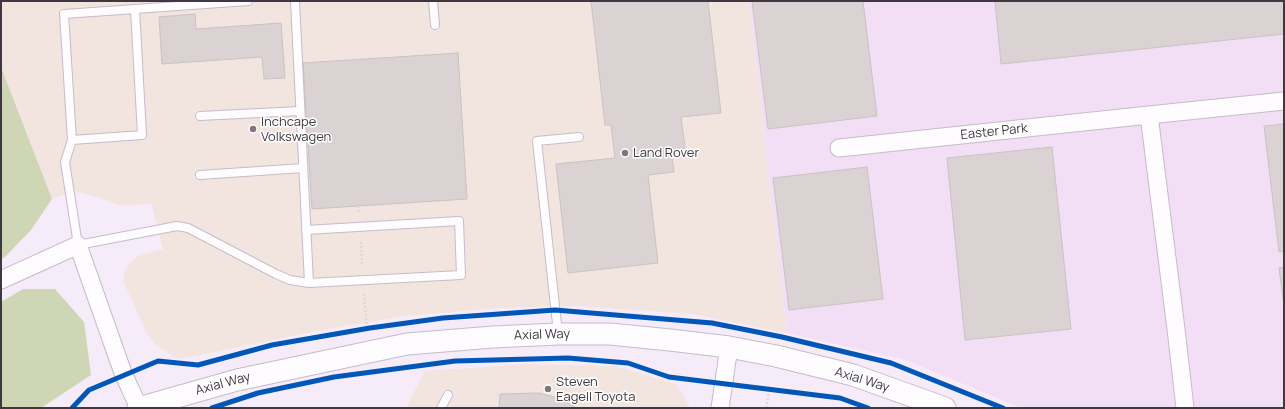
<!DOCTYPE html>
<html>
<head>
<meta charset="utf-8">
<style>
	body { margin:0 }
	#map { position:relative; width:1285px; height:409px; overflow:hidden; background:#f6ebf8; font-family:Manrope,sans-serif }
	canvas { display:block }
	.frame { position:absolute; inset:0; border:2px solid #3f3741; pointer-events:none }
</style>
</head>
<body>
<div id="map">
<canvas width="1285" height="409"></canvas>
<div class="frame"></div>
</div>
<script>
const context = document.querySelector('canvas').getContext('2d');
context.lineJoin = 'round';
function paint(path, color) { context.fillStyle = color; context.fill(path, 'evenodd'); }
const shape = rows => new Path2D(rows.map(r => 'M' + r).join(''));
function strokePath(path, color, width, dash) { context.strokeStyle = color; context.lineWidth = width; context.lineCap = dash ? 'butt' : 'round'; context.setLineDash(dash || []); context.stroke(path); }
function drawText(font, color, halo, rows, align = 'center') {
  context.font = font + ' Manrope,sans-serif'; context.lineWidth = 3; context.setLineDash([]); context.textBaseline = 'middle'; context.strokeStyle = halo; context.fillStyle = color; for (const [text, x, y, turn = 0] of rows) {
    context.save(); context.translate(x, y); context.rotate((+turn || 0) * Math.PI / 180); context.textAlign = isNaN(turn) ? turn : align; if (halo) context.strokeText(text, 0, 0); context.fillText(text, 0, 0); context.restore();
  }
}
paint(shape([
	[1,1,749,1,787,333,692,314,574,306,500,308,406,316,322,330,186,358,176,358,156,345,147,334,124,283,124,273,128,265,138,256,163,249,151,203,129,206,115,204,98,197,74,191,52,199,1,67],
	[525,364,614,366,644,374,677,385,689,405,689,408,406,408,425,371]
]), '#f2e5e0');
paint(shape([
	[749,1,1284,1,1284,408,1021,408,906,360,787,333]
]), '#f2dff6');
paint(shape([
	[1,67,52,199,31,230,5,257,1,259],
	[23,289,55,289,84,322,91,375,41,408,1,408,1,302]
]), '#cfd6b5');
const building = shape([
	[591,1,708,1,721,113,681,117,685,148,671,150,674,172,648,175,658,263,568,273,556,164,615,158,611,125,605,125,591,1],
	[752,1,863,1,877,116,768,129,752,1],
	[995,1,1284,1,1284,34,1001,64,995,1],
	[195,14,196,29,281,23,285,78,264,79,262,57,162,64,159,17,195,14],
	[458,53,467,199,312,209,303,63,458,53],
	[1284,124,1284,251,1279,252,1264,126,1284,124],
	[1052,147,1071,329,965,340,947,158,1052,147],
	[867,167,883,299,789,310,773,178,867,167],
	[1284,267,1284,306,1279,268,1284,267],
	[539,393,558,398,575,407,575,408,499,408,500,394,539,393]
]);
paint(building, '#dbd2d4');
strokePath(building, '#cbc2c3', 1);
const service = shape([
	[433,1,435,25],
	[135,9,142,135,72,140,64,14,135,9,248,1],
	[200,116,300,111],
	[72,140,65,162,78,245,177,226,188,228,276,274,290,280,309,283,295,1],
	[200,175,303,168],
	[306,230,459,221,461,275,309,283],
	[558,333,537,141,579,137],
	[441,408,448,395]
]);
const minor = shape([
	[1149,115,1284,101],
	[839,148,1149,115,1176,329,1185,408],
	[1,280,78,245,123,373,139,408],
	[720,408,729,347]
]);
const tertiary = shape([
	[138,408,237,380,407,344,493,337,558,334,610,334,670,340,729,347,776,356,853,375,945,408]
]);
strokePath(service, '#c5bcc7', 10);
strokePath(minor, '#c5bcc7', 19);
strokePath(tertiary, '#c5bcc7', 23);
strokePath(shape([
	[358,206,359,213],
	[361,242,362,265],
	[364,294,367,328],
	[766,408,770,389]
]), '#dbd7dc', 2.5, [2, 2]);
strokePath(service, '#fefcfe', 8);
strokePath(minor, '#fefcfe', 17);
strokePath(tertiary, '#fefcfe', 21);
strokePath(shape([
	[72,408,89,390,158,361,198,365,272,345,370,328,443,318,555,310,712,323,782,337,891,363,1003,408],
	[212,408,258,393,334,377,455,361,568,358,628,363,669,377,840,398,868,408]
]), '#0057b8', 5);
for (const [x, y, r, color] of [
	[253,129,4,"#7f7681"],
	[625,153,4,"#7f7681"],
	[548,389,4,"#7f7681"]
]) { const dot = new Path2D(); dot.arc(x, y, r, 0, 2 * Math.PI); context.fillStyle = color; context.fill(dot); strokePath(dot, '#fff', 1.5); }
drawText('13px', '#3f3741', '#fff', [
	["Inchcape",261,122],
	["Volkswagen",261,137],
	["Land Rover",633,153],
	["Steven",556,382],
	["Eagell Toyota",556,397]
], 'left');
drawText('13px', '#3f3741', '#fff', [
	["Easter Park",994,132,-6],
	["Axial Way",542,335,-2],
	["Axial Way",862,380,17],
	["Axial Way",223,384,-15]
]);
</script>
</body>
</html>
